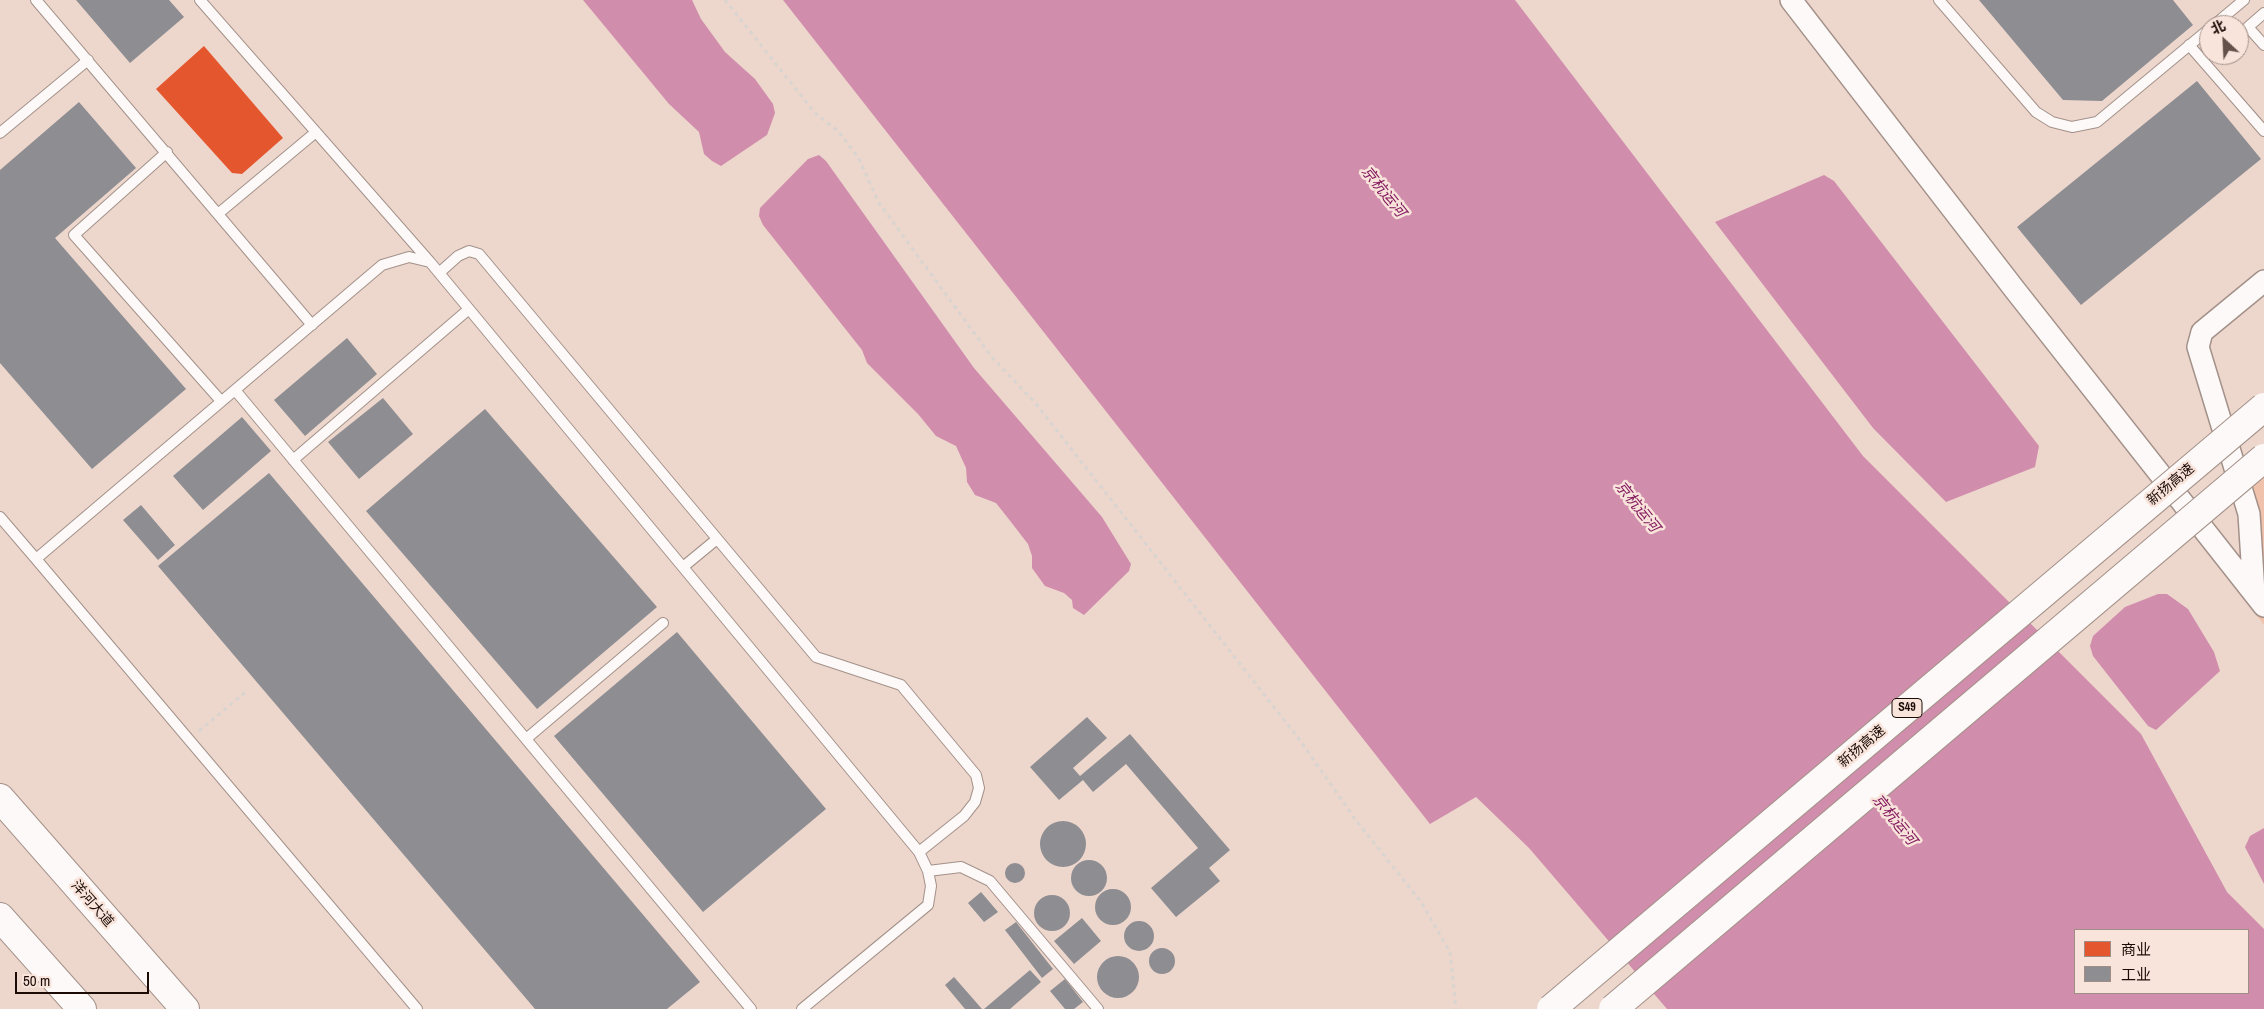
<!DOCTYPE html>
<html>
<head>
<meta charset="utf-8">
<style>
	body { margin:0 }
	#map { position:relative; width:2264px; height:1009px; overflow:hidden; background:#edd7cd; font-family:"Archivo Narrow","Noto Sans SC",sans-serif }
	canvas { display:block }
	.legend { position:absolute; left:2074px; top:929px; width:175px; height:65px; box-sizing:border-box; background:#f8e4db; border:1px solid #a08d85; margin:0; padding:6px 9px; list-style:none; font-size:15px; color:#1b0b04 }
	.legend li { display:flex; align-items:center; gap:10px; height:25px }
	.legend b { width:25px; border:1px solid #a08d85 }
	.north { position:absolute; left:2199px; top:15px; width:50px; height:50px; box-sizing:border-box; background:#f8e4db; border:1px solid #a08d85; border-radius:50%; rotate:335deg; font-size:14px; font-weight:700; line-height:20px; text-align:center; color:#1b0b04 }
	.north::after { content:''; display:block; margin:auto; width:18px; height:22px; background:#64524a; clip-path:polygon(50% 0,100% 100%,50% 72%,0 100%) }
	.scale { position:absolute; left:15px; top:972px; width:134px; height:22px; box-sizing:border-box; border:2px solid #1b0b04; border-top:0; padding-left:6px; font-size:15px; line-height:18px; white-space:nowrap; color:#1b0b04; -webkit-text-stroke:4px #f8e4db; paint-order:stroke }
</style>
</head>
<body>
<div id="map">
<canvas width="2264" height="1009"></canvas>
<ul class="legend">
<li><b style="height:14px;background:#e4572e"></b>商业</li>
<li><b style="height:14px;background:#8d8d92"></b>工业</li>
</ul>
<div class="north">北</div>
<div class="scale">50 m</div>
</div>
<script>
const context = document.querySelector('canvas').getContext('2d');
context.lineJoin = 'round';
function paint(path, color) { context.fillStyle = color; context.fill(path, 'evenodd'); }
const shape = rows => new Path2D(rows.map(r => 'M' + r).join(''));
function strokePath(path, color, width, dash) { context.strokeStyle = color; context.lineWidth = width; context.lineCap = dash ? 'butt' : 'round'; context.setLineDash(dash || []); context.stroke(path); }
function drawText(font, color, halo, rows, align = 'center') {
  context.font = font + ' "Archivo Narrow","Noto Sans SC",sans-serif'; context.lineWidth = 5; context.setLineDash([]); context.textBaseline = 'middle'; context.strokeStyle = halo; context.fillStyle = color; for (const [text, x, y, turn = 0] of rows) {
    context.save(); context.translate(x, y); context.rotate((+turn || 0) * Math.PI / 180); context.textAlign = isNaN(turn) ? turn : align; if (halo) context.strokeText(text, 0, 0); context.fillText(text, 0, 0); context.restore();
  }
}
paint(shape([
	[2264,478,2264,625,2243,597,2240,572,2239,507,2254,486]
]), '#f0c1ab');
paint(shape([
	[583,0,692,0,701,19,725,52,755,79,773,104,775,113,767,135,721,166,712,161,704,154,699,132,669,104],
	[783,0,1515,0,1863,456,2141,734,2227,892,2264,929,2264,1009,1667,1009,1529,848,1476,797,1430,824],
	[2075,930,2248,930,2248,993,2075,993],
	[819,155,826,161,974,368,1102,517,1131,564,1129,571,1084,615,1073,608,1072,600,1064,593,1045,586,1032,568,1032,556,1028,544,1011,522,996,503,975,495,967,482,966,468,956,446,936,436,918,414,867,363,862,350,763,225,759,216,760,208,808,159],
	[1824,175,1834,181,2039,446,2035,467,1946,502,1873,428,1715,222],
	[2158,594,2167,594,2188,609,2214,652,2220,671,2156,730,2148,726,2093,656,2090,646,2093,636,2125,607],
	[2264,828,2264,884,2245,847,2250,836]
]), '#d18dac');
paint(shape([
	[204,46,283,138,242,174,232,173,156,89]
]), '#e4572e');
paint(shape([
	[76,0,169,0,184,17,130,63],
	[1979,0,2173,0,2193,25,2102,101,2063,100],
	[2197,81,2261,159,2081,305,2017,227],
	[79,102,136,168,55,238,186,389,92,469,0,363,0,170],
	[347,338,377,374,305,436,274,400],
	[383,398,413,434,359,479,328,442],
	[485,409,657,607,537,709,366,511],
	[242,417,271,451,203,510,173,476],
	[269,473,700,982,667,1009,535,1009,158,566],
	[141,505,175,545,158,560,123,520],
	[677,632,826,809,703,912,554,736],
	[1087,717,1107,738,1073,768,1080,776,1130,734,1230,850,1209,868,1220,881,1176,917,1151,888,1198,848,1126,764,1093,792,1083,780,1059,800,1030,767],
	'1040 844a23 23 0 1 1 46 0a23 23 0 1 1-46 0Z',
	'1071 878a18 18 0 1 1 36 0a18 18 0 1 1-36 0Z',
	'1005 873a10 10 0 1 1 20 0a10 10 0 1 1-20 0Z',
	'1095 907a18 18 0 1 1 36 0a18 18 0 1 1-36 0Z',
	[981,892,998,912,984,922,968,903],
	'1034 913a18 18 0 1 1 36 0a18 18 0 1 1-36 0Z',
	[1082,918,1101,941,1074,964,1054,941],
	'1124 936a15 15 0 1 1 30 0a15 15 0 1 1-30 0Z',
	[1016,922,1053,969,1042,978,1005,930],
	'1149 961a13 13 0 1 1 26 0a13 13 0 1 1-26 0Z',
	'1097 977a21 21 0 1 1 42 0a21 21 0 1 1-42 0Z',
	[1030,970,1041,982,1010,1009,984,1009],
	[954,977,982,1009,965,1009,945,985],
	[1065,979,1083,1002,1074,1009,1065,1009,1050,991]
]), '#8d8d92');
const lane = shape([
	[36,0,312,325],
	[200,0,430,262],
	[1939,0,2036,112,2052,122,2072,127,2097,122,2209,29],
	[2264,13,2248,27,2264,45],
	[2214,25,2244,0],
	[2189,45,2264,131],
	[0,133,88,60],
	[167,152,74,235,221,401],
	[219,213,316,132],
	[439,273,458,256,469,251,479,254,816,657,901,685,976,775,979,788,975,802,964,816,919,852],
	[235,390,751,1009],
	[293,460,469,309],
	[0,517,36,559,382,265,409,257,430,262,919,852,928,871,931,886,928,905,802,1009],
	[36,559,417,1009],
	[683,567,717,539],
	[526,739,663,623],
	[928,871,961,867,990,881,1098,1009]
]);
const street = shape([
	[1791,0,2015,290,2264,606],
	[2254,593,2249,514,2198,347,2202,332,2264,281]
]);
const primary = shape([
	[0,798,185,1009],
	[0,917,82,1009]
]);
strokePath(lane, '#a39189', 12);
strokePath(street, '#a39189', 24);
strokePath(primary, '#a39189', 30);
strokePath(shape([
	[725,0,815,113,838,131,858,157,879,203,991,356,1036,404,1299,739,1355,819,1421,902,1450,952,1456,1009],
	[199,731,248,690]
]), '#dad4d0', 3, [4, 4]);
strokePath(lane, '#fcf9f8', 10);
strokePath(street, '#fcf9f8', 21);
strokePath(primary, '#fcf9f8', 28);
const highwayBridge = shape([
	[1551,1009,2264,407],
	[1613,1009,2264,458]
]);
strokePath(highwayBridge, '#a39189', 30, []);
strokePath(highwayBridge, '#fcf9f8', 28);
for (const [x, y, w] of [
	[1907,708,30]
]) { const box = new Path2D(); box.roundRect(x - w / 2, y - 9.5, w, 19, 4); context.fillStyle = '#f8e4db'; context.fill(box); strokePath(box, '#1b0b04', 1); }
drawText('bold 12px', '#1b0b04', null, [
	["S49",1907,708]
]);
drawText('14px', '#1b0b04', '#f8e4db', [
	["新扬高速",2171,485,-40],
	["新扬高速",1862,747,-40],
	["洋河大道",92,904,49]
]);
drawText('italic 15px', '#83195e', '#f8e4db', [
	["京杭运河",1383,192,51],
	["京杭运河",1637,507,51],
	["京杭运河",1894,820,51]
]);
</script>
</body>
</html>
